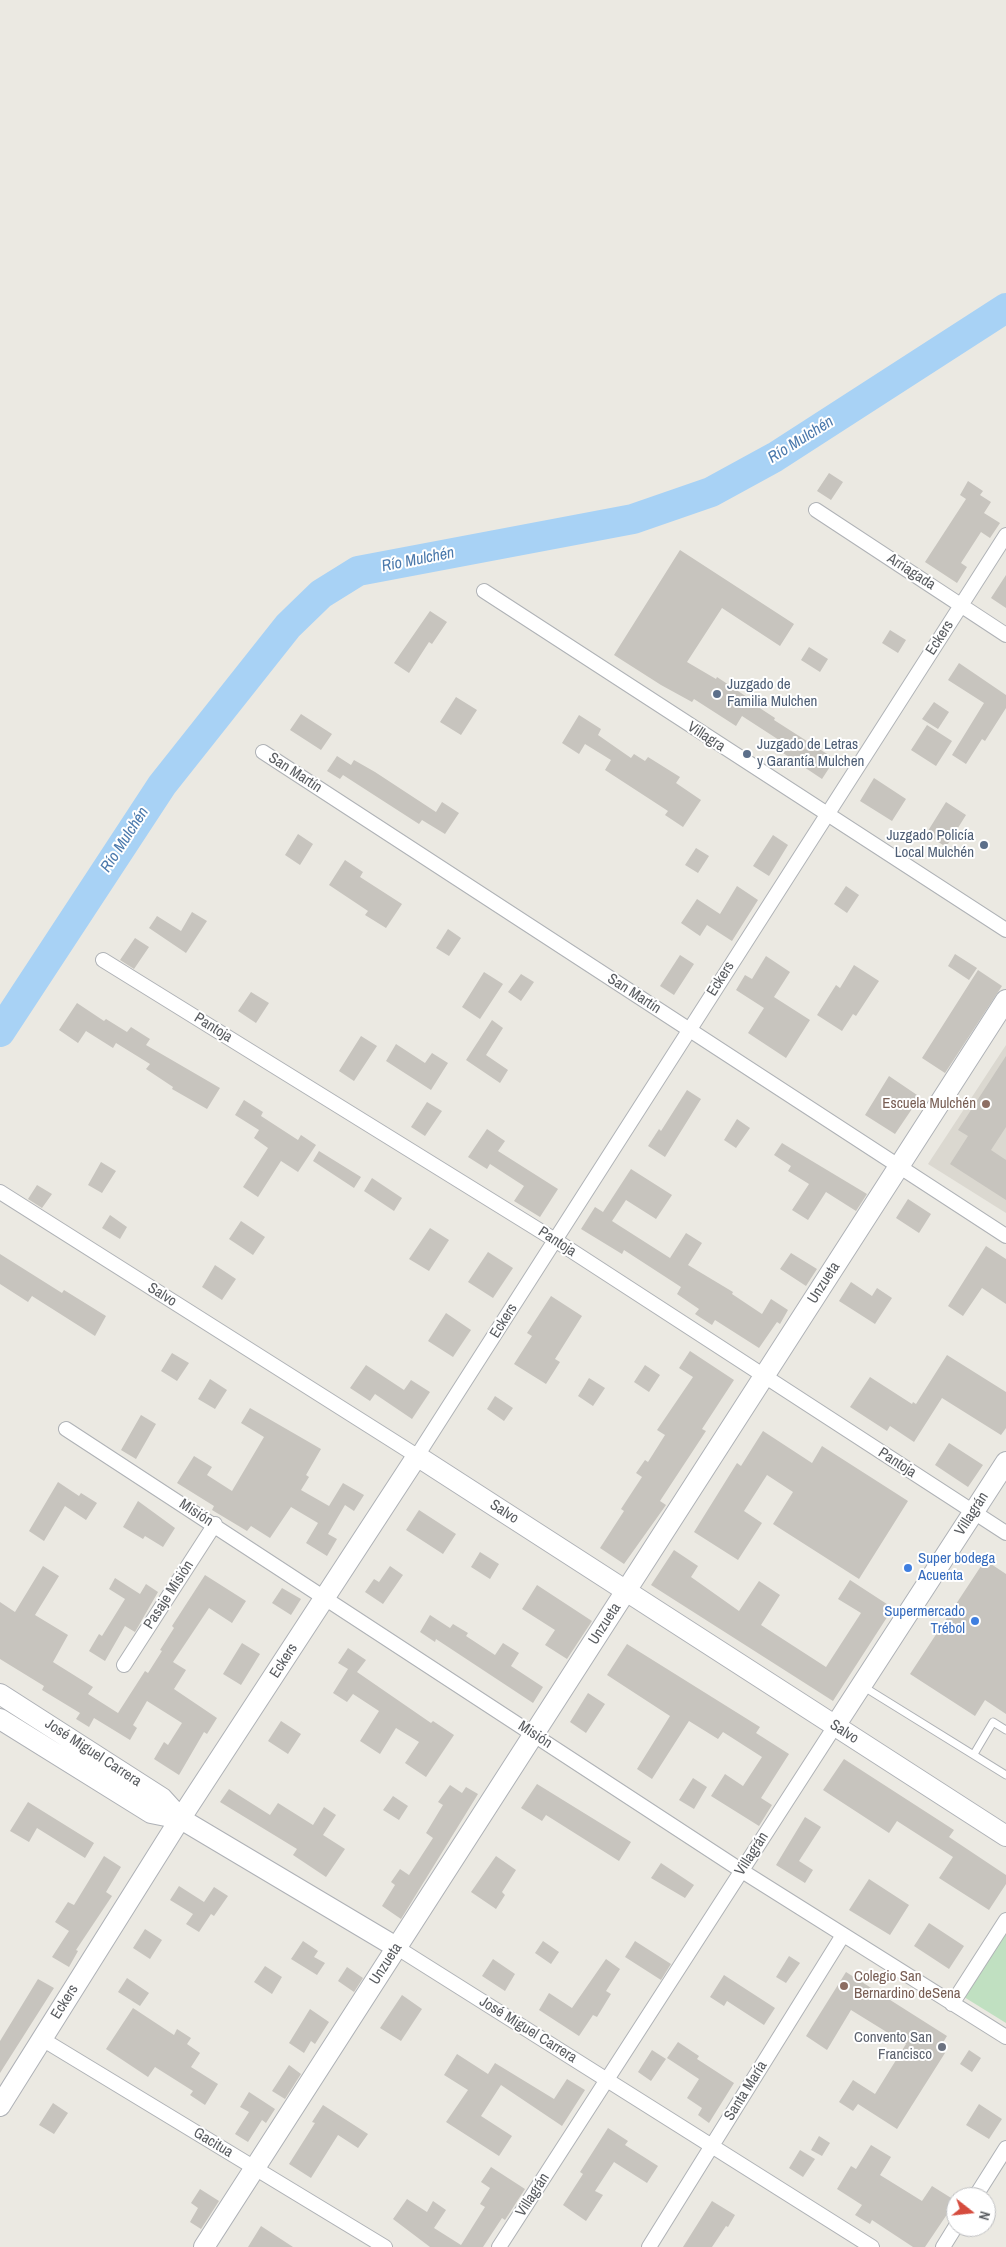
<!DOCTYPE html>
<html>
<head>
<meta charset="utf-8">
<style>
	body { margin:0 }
	#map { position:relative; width:1006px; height:2247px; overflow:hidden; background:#ebe9e2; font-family:"Archivo Narrow",sans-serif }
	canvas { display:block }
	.north { position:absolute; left:946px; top:2187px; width:50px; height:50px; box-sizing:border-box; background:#fff; border:1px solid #bdbec0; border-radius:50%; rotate:106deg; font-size:14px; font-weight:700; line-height:20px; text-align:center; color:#5a5d61 }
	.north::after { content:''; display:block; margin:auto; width:18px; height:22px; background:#d54c3e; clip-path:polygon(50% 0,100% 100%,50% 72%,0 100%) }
</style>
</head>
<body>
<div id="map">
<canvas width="1006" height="2247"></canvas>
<div class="north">N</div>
</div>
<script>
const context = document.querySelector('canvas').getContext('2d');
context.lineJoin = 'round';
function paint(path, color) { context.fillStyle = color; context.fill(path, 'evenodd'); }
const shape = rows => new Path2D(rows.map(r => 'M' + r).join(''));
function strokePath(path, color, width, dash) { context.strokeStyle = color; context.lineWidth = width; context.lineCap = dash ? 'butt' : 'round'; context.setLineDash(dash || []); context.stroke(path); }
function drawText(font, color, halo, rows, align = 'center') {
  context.font = font + ' "Archivo Narrow",sans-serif'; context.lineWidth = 4; context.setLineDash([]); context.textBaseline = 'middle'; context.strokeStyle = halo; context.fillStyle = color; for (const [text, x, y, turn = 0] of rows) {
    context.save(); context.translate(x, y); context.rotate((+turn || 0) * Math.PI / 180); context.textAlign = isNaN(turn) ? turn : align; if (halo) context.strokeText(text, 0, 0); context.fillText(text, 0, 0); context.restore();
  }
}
paint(shape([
	[1006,1045,1006,1213,928,1164]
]), '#dbd8d0');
paint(shape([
	[1006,1930,1006,2023,964,1997]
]), '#c0e0c1');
strokePath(shape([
	[0,1032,162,785,288,626,321,594,358,571,633,519,711,492,775,457,1006,308]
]), '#a8d2f5', 30);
paint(shape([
	[829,473,843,482,831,500,817,491],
	[968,481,983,491,980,495,991,502,984,513,1000,523,990,538,981,532,961,563,967,567,957,583,925,562,966,499,960,495],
	[680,550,794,624,780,646,722,608,687,662,716,679,717,677,747,697,746,699,775,718,774,720,835,759,822,779,774,747,779,740,742,716,736,726,694,699,692,702,661,685,614,655],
	[1006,575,1006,608,991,598],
	[430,611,447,622,432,644,429,642,409,673,394,663],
	[890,630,906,640,898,653,882,643],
	[809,647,828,659,820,672,801,660],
	[959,663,1006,695,1006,708,985,741,982,739,966,764,952,755,984,703,948,680],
	[456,697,477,710,461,735,440,722],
	[934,702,949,712,938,729,922,719],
	[301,714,332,734,321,750,290,730],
	[579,715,601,729,598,735,631,758,634,754,645,761,648,757,680,777,676,783,701,800,683,827,665,815,668,811,605,770,611,760,585,744,579,754,562,743],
	[927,725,952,741,936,766,911,750],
	[337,756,351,765,354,760,375,772,436,812,442,802,459,813,445,834,422,820,419,824,343,775,340,779,327,771],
	[874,778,906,799,892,821,860,801],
	[946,802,966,815,946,847,926,834],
	[298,834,313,844,300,865,285,855],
	[773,835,788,845,769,876,753,866],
	[696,848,709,856,698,873,685,865],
	[345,860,363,872,360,877,402,904,386,928,365,915,368,911,329,885],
	[737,886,758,900,732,941,707,925,700,936,681,923,697,899,720,914],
	[846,886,859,895,847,913,834,904],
	[192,912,207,921,186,953,149,928,157,916,181,931],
	[448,929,461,938,449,956,436,948],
	[135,938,149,947,134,969,120,960],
	[955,954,977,968,969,980,948,966],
	[680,955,694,964,674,995,660,986],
	[766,956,790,972,774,997,810,1020,786,1058,748,1033,764,1008,736,990,745,975,752,979],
	[854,965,879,981,856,1016,853,1014,842,1031,817,1015,836,985,840,988],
	[978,970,1002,986,945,1073,922,1058],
	[484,972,503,984,480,1019,462,1007],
	[521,974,534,982,521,1001,508,992],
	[251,992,269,1003,256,1023,238,1011],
	[77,1003,104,1021,106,1019,127,1032,131,1027,150,1039,146,1045,220,1088,207,1109,172,1089,173,1087,146,1069,150,1064,116,1043,113,1048,86,1031,78,1043,59,1030],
	[492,1020,503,1028,486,1055,508,1070,500,1083,466,1060],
	[361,1036,377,1046,354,1081,339,1071],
	[396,1044,425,1063,432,1053,448,1063,431,1090,386,1061],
	[1006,1056,1006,1127,991,1150,1006,1160,1006,1200,950,1164,968,1136,958,1130],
	[889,1076,920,1097,895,1134,865,1115],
	[687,1090,701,1099,665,1157,648,1146,659,1129,661,1131],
	[244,1100,263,1112,261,1116,298,1140,301,1135,316,1145,298,1172,281,1161,258,1197,243,1187,268,1148,254,1138,259,1130,235,1115],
	[427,1102,442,1111,425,1136,411,1127],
	[737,1119,750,1128,736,1148,724,1140],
	[487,1129,505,1141,498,1151,558,1189,540,1217,514,1201,524,1186,490,1164,487,1169,468,1157],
	[782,1143,867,1194,856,1211,826,1192,808,1220,792,1210,809,1184,788,1171,791,1166,774,1155],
	[319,1151,361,1177,354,1188,313,1161],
	[101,1162,116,1171,102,1193,88,1185],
	[631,1169,672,1195,656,1219,626,1200,612,1221,670,1258,686,1233,702,1243,688,1265,733,1292,732,1294,762,1314,771,1299,788,1310,780,1324,777,1322,759,1348,715,1320,712,1325,695,1314,699,1309,677,1294,681,1287,624,1250,622,1254,581,1229,595,1207,603,1212],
	[372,1178,402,1198,394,1211,364,1191],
	[37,1185,52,1194,42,1208,28,1199],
	[908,1199,931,1214,919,1233,896,1218],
	[110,1215,127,1227,120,1239,102,1228],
	[241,1221,265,1237,253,1255,229,1239],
	[430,1228,449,1240,429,1271,409,1259],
	[986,1246,1006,1259,1006,1304,982,1288,963,1316,948,1306],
	[488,1252,513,1268,493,1298,468,1282],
	[791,1253,817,1269,806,1286,780,1269],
	[0,1254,62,1293,64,1290,106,1316,95,1336,32,1296,28,1302,0,1284],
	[215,1265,236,1279,222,1300,202,1287],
	[851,1282,872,1296,877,1288,892,1298,875,1324,839,1301],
	[551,1296,582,1316,555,1359,560,1362,546,1384,514,1364,532,1336,527,1333],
	[446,1313,471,1330,453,1357,428,1341],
	[690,1351,734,1380,702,1429,706,1431,660,1501,666,1505,624,1564,600,1548,624,1511,621,1509,642,1477,636,1473,645,1460,648,1462,665,1435,657,1430,693,1377,679,1368],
	[172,1353,189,1363,177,1381,161,1371],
	[947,1355,1006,1392,1006,1428,1001,1435,942,1398,914,1442,890,1426,887,1431,850,1407,870,1377,912,1404,913,1402,916,1404],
	[366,1365,404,1390,411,1380,430,1392,412,1419,375,1394,370,1401,350,1388],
	[645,1365,660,1375,649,1392,634,1382],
	[589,1378,605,1388,593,1406,578,1396],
	[210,1379,227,1390,215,1409,198,1399],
	[495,1396,513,1408,504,1421,487,1409],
	[250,1408,321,1449,306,1475,309,1477,301,1490,329,1506,343,1483,364,1495,354,1511,345,1505,328,1534,337,1539,327,1556,306,1543,318,1523,291,1507,270,1538,251,1526,247,1531,212,1510,214,1506,177,1483,194,1456,212,1467,207,1475,232,1491,264,1437,241,1423],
	[141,1415,156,1424,136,1459,121,1450],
	[763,1431,812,1463,822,1446,908,1501,859,1579,773,1524,793,1492,767,1475,744,1511,762,1523,738,1560,694,1532,737,1463,741,1466],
	[949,1443,983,1465,968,1487,935,1465],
	[58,1482,79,1496,81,1493,97,1503,86,1520,65,1506,44,1541,29,1531],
	[138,1501,175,1528,163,1547,145,1536,143,1539,123,1527],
	[419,1510,456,1534,443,1554,406,1530],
	[674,1550,698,1566,691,1577,739,1611,759,1581,780,1595,761,1625,826,1667,861,1613,838,1599,850,1580,893,1608,833,1701,651,1585],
	[480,1552,499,1564,490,1579,471,1567],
	[985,1560,1006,1574,1006,1714,985,1700,975,1716,910,1674],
	[43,1566,59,1576,35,1615,68,1635,53,1662,93,1687,88,1694,118,1713,145,1671,148,1673,162,1651,160,1650,174,1628,172,1626,205,1575,246,1601,232,1623,209,1608,173,1662,186,1670,174,1689,217,1718,207,1734,204,1732,179,1775,154,1759,164,1742,168,1745,182,1723,147,1701,133,1725,137,1728,130,1740,94,1718,89,1727,76,1719,80,1713,42,1690,44,1686,0,1659,0,1602,15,1612],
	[390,1566,403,1575,383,1604,365,1592,374,1579,379,1582],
	[115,1578,140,1594,146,1584,158,1592,135,1632,125,1626,105,1661,89,1651,99,1634,102,1636,125,1599,109,1589],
	[537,1585,592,1621,567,1659,545,1645,555,1630,522,1609],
	[282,1588,301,1599,291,1615,272,1603],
	[430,1615,450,1628,453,1624,468,1633,466,1636,495,1655,503,1643,519,1653,511,1666,543,1687,533,1703,436,1639,435,1642,420,1632],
	[242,1643,260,1654,241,1685,223,1674],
	[627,1644,760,1727,756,1733,789,1754,761,1798,772,1805,759,1826,711,1796,725,1774,743,1786,762,1757,723,1732,718,1739,689,1721,652,1779,637,1769,670,1716,607,1675],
	[348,1648,366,1660,357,1672,431,1723,433,1721,454,1735,426,1777,405,1763,419,1742,396,1728,380,1754,360,1741,379,1711,353,1694,347,1702,333,1693,348,1669,338,1663],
	[588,1693,605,1704,586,1733,570,1722],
	[281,1721,301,1734,288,1754,268,1741],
	[844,1759,954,1830,949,1837,1006,1875,1006,1884,989,1910,939,1878,953,1857,897,1821,889,1833,823,1790],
	[693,1778,707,1787,694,1809,679,1800],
	[537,1784,631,1842,619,1861,546,1815,542,1821,521,1808],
	[450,1785,462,1793,466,1787,478,1794,401,1919,382,1906,395,1885,391,1882,400,1869,409,1875,433,1838,426,1833,443,1805,438,1802],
	[229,1789,270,1815,278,1803,313,1825,324,1807,336,1815,323,1835,345,1849,326,1877,293,1855,297,1849,220,1802],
	[393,1796,408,1806,399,1820,383,1810],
	[28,1802,94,1843,85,1858,37,1828,29,1842,10,1831],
	[805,1817,821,1827,799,1861,813,1870,805,1883,776,1865],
	[104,1856,121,1867,106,1892,112,1896,76,1950,78,1951,69,1967,52,1957,69,1931,55,1922,68,1902,74,1905],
	[496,1856,516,1870,502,1892,505,1895,496,1909,471,1892],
	[661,1863,694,1885,685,1898,651,1878],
	[869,1879,909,1905,890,1935,849,1910],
	[179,1886,204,1902,214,1887,228,1896,214,1916,211,1914,199,1932,186,1924,193,1914,170,1900],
	[929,1923,964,1946,949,1969,914,1946],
	[145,1929,162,1940,150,1959,133,1948],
	[303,1941,318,1951,314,1957,325,1963,317,1975,291,1959],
	[543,1941,559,1952,551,1964,535,1953],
	[635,1941,671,1964,661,1980,625,1957],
	[789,1956,800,1963,786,1983,776,1977],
	[493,1959,515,1974,505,1991,482,1976],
	[606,1959,620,1969,606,1991,611,1994,597,2017,593,2015,579,2036,539,2010,549,1993,572,2008],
	[265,1966,282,1977,272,1994,254,1982],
	[347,1967,363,1978,354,1992,338,1981],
	[846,1972,947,2036,939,2049,945,2053,897,2129,858,2104,853,2111,839,2102,853,2080,875,2094,906,2044,851,2010,827,2050,806,2036],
	[724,1975,775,2008,764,2025,727,2001,724,2006,710,1997],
	[127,1978,149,1993,140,2006,118,1992],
	[38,1979,54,1988,0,2073,0,2041],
	[402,1995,422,2009,401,2041,380,2028],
	[133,2008,174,2035,177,2029,191,2038,187,2044,200,2053,191,2067,218,2084,205,2105,190,2095,193,2091,155,2067,148,2077,106,2049],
	[310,2009,329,2022,315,2044,311,2041,304,2053,289,2043],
	[678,2042,699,2056,697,2059,734,2083,709,2123,698,2115,702,2108,687,2098,699,2079,667,2058],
	[652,2050,666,2059,651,2081,638,2072],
	[969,2050,981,2058,972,2072,960,2064],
	[457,2054,488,2074,495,2063,554,2099,567,2079,585,2090,562,2126,501,2085,481,2116,512,2136,499,2156,446,2122,468,2090,444,2075],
	[289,2065,301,2074,285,2099,272,2091],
	[249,2092,275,2109,266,2123,262,2120,248,2142,235,2134,249,2112,240,2107],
	[53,2103,68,2113,54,2134,39,2125],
	[979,2104,1002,2119,989,2139,966,2125],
	[323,2105,368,2134,358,2148,338,2135,311,2178,289,2164,315,2123,312,2122],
	[608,2128,628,2141,625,2145,658,2166,647,2183,614,2162,595,2191,603,2195,586,2221,563,2205,583,2174,580,2172],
	[819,2136,830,2143,822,2156,811,2150],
	[871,2145,891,2157,880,2175,922,2201,932,2186,956,2201,925,2247,913,2247,872,2220,870,2224,855,2215,862,2205,837,2189,851,2166,856,2169],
	[800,2150,815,2159,803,2177,789,2168],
	[491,2167,525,2189,505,2220,502,2218,483,2247,430,2247,393,2219,407,2199,427,2212,433,2201,446,2210,434,2228,461,2245,485,2207,480,2204,490,2188,481,2182],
	[200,2189,219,2201,201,2229,190,2222,198,2208,191,2203],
	[712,2201,735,2215,728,2227,726,2226,712,2247,683,2247],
	[261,2226,293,2247,248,2247]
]), '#c7c4be');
const lane = shape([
	[864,1687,1006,1775],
	[974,1754,993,1722,1006,1730]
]);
const street = shape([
	[816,510,1006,635],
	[484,591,1006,930],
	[263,752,1006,1236],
	[103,960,555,1240,1006,1533],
	[0,1192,417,1456,1006,535],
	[66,1429,742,1871,1006,2037],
	[124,1665,215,1524],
	[396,1947,872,2247],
	[952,2004,1006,1920],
	[42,2039,385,2247],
	[975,2197,1006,2148],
	[499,2247,835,1726],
	[649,2247,843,1935],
	[943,2247,956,2226]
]);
const secondary = shape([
	[0,1694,162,1798,181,1819,151,1813,0,1719],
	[835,1726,1006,1462],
	[181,1819,396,1947],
	[0,2106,175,1827,417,1456,1006,1836],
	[204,2247,1006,1000]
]);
strokePath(lane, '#afb2b6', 9);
strokePath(street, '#afb2b6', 16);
strokePath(secondary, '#aeb1b6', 22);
strokePath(lane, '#fff', 7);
strokePath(street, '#fff', 14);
strokePath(secondary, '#fff', 20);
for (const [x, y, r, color] of [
	[717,694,5,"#5c6f8a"],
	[747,754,5,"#5c6f8a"],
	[984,845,5,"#5c6f8a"],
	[986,1104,5,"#8d6e63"],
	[908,1568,5,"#3f7fe0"],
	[975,1621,5,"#3f7fe0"],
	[844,1986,5,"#8d6e63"],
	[942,2047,5,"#6b7280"]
]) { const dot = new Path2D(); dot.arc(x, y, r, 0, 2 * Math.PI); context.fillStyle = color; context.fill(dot); strokePath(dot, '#fff', 2); }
drawText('15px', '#5a5d61', '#fff', [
	["Arriagada",911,572,33],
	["Eckers",940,638,-57],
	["Villagra",706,737,33],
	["San Martín",295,773,33],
	["Eckers",721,979,-58],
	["San Martín",634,994,33],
	["Pantoja",213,1028,32],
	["Pantoja",557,1242,33],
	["Unzueta",824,1283,-57],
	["Salvo",162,1295,32],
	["Eckers",504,1321,-58],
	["Pantoja",897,1463,33],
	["Salvo",504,1512,33],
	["Misión",196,1513,33],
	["Villagrán",972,1514,-57],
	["Pasaje Misión",169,1595,-57],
	["Unzueta",605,1624,-57],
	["Eckers",284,1661,-57],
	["Salvo",844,1732,33],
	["Misión",535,1735,33],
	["José Miguel Carrera",93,1753,33],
	["Villagrán",752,1854,-57],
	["Unzueta",386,1964,-57],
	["Eckers",65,2002,-58],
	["José Miguel Carrera",528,2030,32],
	["Santa María",746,2091,-58],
	["Gacitua",213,2143,31],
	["Villagrán",533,2195,-57]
]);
drawText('15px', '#4e5e75', '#fff', [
	["Juzgado de",727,685],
	["Familia Mulchen",727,702],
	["Juzgado de Letras",757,745],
	["y Garantía Mulchen",757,762],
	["Juzgado Policía",974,836,"right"],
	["Local Mulchén",974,853,"right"]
], 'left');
drawText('15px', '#785e54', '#fff', [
	["Escuela Mulchén",976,1104],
	["Colegio San",854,1977,"left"],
	["Bernardino deSena",854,1994,"left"]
], 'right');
drawText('15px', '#366cbe', '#fff', [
	["Super bodega",918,1559],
	["Acuenta",918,1576],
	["Supermercado",965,1612,"right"],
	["Trébol",965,1629,"right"]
], 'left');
drawText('15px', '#5b616d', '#fff', [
	["Convento San",932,2038],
	["Francisco",932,2055]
], 'right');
drawText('italic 16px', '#4b79ac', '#fff', [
	["Río Mulchén",801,440,-32],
	["Río Mulchén",418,560,-11],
	["Río Mulchén",125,840,-57]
]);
</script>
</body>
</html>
